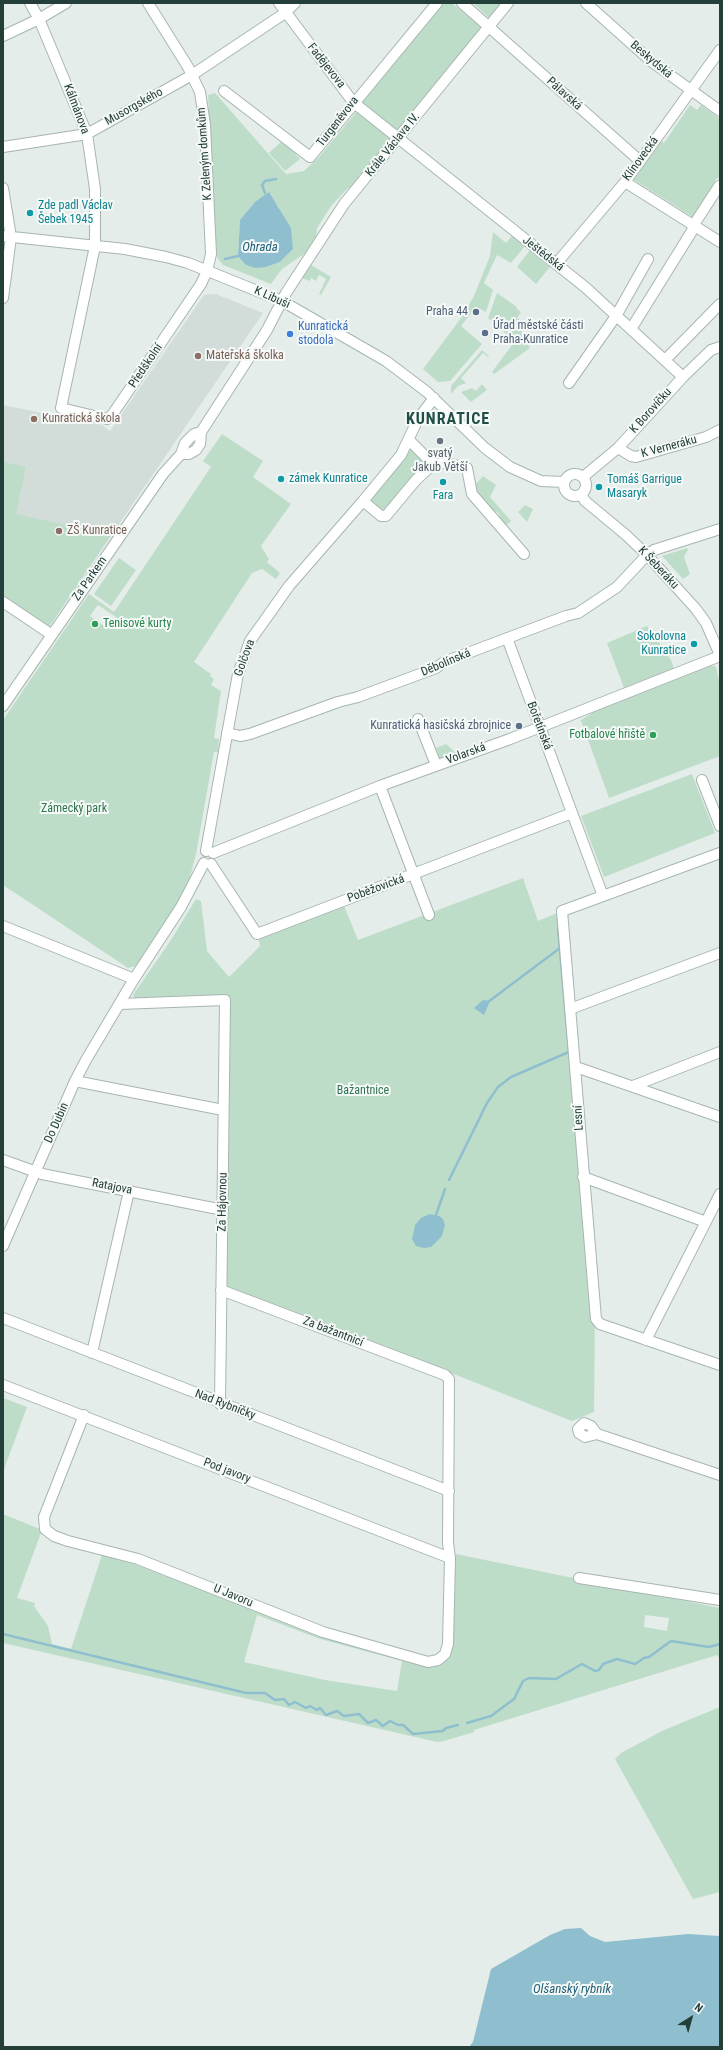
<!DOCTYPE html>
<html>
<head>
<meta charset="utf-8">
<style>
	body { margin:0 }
	#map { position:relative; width:723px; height:2050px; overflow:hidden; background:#e4edea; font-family:"Roboto Condensed",sans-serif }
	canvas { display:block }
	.frame { position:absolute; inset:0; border:4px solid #243e39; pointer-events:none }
	.north { position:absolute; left:671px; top:1998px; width:40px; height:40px; -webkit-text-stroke:3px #f5f9f7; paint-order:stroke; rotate:37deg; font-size:11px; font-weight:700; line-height:16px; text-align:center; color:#243e39 }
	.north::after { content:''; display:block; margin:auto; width:14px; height:18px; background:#243e39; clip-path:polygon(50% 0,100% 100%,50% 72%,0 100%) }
</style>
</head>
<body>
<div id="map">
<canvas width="723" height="2050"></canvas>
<div class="frame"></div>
<div class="north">N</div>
</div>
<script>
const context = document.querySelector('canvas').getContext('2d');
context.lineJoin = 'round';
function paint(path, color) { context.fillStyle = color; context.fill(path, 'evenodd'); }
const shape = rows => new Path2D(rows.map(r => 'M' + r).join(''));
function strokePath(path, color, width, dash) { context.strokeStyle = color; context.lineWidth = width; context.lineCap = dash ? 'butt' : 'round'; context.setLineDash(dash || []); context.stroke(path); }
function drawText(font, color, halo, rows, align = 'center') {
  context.font = font + ' "Roboto Condensed",sans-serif'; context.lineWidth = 4; context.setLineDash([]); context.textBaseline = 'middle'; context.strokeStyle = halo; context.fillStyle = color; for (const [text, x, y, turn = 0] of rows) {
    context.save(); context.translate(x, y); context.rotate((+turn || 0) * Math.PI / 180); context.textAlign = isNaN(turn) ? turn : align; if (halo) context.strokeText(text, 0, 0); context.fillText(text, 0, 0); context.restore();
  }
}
paint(shape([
	[216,294,263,313,49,627,3,596,3,405,102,425,110,431,204,295]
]), '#d2ddd9');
paint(shape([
	[441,3,452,3,482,28,398,131,360,102],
	[473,3,501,3,489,18],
	[215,93,286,174,304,171,319,157,357,111,392,139,355,184,346,190,331,206,317,228,316,237,307,252,282,269,271,284,223,265,217,257,208,95],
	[278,205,293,249,280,262,266,267,238,256,240,220],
	[690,105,697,110,701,105,720,119,720,179,717,178,693,217,634,180,661,141,664,143],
	[283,140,300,159,285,171,269,153],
	[493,232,506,243,512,236,525,246,511,263,497,255,484,283,493,290,486,312,476,307,461,326,482,344,450,381,438,382,423,369,461,318,474,296,490,256],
	[530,250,550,267,536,284,517,267],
	[311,265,331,277,321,295,319,294,326,279,319,275,316,281,311,278,310,281,302,278],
	[497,293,517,307,516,308,521,312,517,318,527,325,521,333,530,348,494,374,492,372,515,341,488,318],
	[482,350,489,356,488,357,483,353,461,378,466,383,458,386,451,394,451,386],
	[482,384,487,390,471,402,461,392,472,388,476,391],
	[222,434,263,461,253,477,291,504,261,546,269,559,267,562,280,573,276,579,262,569,252,573,194,662,211,674,210,676,214,679,211,685,221,691,214,738,219,739,218,752,214,752,196,854,189,881,174,911,139,961,135,966,128,968,3,885,3,720,89,594,114,612,211,467,203,461],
	[98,605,116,617,108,629,90,616],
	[410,450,414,451,426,462,387,508,381,510,370,500],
	[3,462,26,467,16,514,111,535,49,627,3,595],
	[483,476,496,485,490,497,511,521,503,528,496,520,500,515,496,511,494,513,488,503,484,505,477,495,474,486],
	[525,505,533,509,527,522,518,512],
	[687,548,688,550,684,557,690,574,683,579,662,556],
	[119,558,136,570,111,606,94,594],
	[647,626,671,660,674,669,624,688,607,643],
	[711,665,716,667,720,684,720,756,609,798,582,723,580,721,599,708],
	[446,744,456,753,440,759,436,748],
	[692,774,715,833,604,877,581,816],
	[523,878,538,921,562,911,595,1317,594,1412,572,1421,451,1373,445,1375,221,1290,225,997,134,998,133,995,171,940,196,899,201,901,207,951,229,977,260,946,257,934,342,901,358,940],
	[3,1398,27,1407,3,1472],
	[3,1514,42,1530,17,1598,35,1603,34,1606,48,1626,52,1644,71,1649,102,1555,140,1566,323,1637,430,1667,444,1663,451,1655,456,1554,720,1608,720,1659,717,1655,474,1730,474,1732,444,1741,437,1742,3,1643],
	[257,1615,320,1639,402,1661,397,1691,325,1680,244,1662],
	[645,1615,669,1618,667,1631,644,1627],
	[720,1707,720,1892,693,1899,615,1759,621,1753,664,1730]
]), '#beddc9');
paint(shape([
	[269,192,291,228,293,249,280,262,266,267,255,268,246,265,238,256,240,220,255,202],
	[483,1000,490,1001,484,1015,474,1008],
	[430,1214,439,1216,443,1219,445,1225,442,1236,431,1247,424,1248,416,1246,412,1239,415,1225,421,1218],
	[581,1928,590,1936,605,1942,688,1934,720,1936,720,2047,469,2047,473,2042,491,1969,550,1935,565,1929]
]), '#8fbfcf');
strokePath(shape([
	[265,193,262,185,265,181,276,179],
	[225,259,238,256],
	[558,928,569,1051],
	[488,1002,560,948],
	[449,1180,487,1103,498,1087,511,1077,571,1051],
	[436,1215,445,1189],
	[3,1634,246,1693,265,1693,275,1700,284,1699,289,1705,295,1702,306,1708,310,1706,317,1710,320,1708,326,1715,337,1711,344,1716,359,1714,368,1723,376,1720,383,1726,390,1721,398,1725,403,1725,413,1734,443,1731,446,1728,458,1725],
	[467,1723,491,1716,514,1699,523,1681,529,1678,556,1679,582,1664,595,1671,599,1670,603,1664,617,1659,635,1664,644,1658,649,1657,671,1641,709,1647,720,1644]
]), '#8fbfcf', 2.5);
const minor = shape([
	[30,3,39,19,87,134,95,189,95,246,61,408,107,419,112,415,201,284,207,271,211,254,205,125,200,92,188,67,148,3],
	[279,3,353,102,585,287,683,377],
	[462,3,640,161],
	[586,3,652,62,720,111],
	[3,36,39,19,66,3],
	[224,91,310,157,437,3],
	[3,147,87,134,192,75,285,13,295,3],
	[625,182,720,242],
	[3,188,11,237,3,298],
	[3,236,125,249,166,257,188,263,282,301,386,361,427,392,485,448,510,467,541,481,564,482],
	[556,264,625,182,720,50],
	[631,329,692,231,693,226,719,186,720,187],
	[665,360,720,304],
	[569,383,616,316,648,259],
	[409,440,433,464,446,463,467,468,472,494,524,554],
	[618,448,631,456,636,457,706,437,720,430],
	[181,454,189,454,196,450,200,444,201,432],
	'564 485a11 11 0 1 1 22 0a11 11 0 1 1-22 0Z',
	[583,477,618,448,683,377,711,350,720,347],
	[581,494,585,501,626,535,647,555,696,609,706,623,720,655],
	[363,501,381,516,386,516,416,480,433,464],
	[3,602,52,635],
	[507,638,603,896],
	[3,706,163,474,181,454,185,443,194,434,201,432,267,330,286,293,344,204,508,3],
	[418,719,436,765],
	[227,733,240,736,250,734,338,702,358,697,436,668,444,662,566,616,578,613,617,587,647,555,654,550,720,529],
	[702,780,720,826],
	[380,786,429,915],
	[206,851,238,674,250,641,289,586,363,501,401,455,418,419,434,398],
	[213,853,380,786,510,739,720,656],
	[720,853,562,911,596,1319,600,1324,720,1365],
	[211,864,257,934,572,813],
	[3,926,134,979],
	[120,1004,225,1000,220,1404],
	[570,1009,720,953],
	[576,1067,720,1117],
	[75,1081,223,1110],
	[633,1086,720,1052],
	[3,1160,42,1174,223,1210],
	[583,1177,706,1222],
	[3,1246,75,1081,86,1060,134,979,181,907,204,863],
	[221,1290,445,1375,449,1379,448,1541],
	[3,1318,449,1491],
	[646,1340,720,1194],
	[92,1353,129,1191],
	[3,1385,450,1558],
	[84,1415,44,1517,45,1529,54,1536,68,1541,138,1559,323,1632,428,1662,438,1660,445,1654,448,1644,450,1558,448,1543],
	[597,1434,585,1437,579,1433,578,1429,584,1423,591,1426,597,1434,720,1475],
	[579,1578,720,1600]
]);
strokePath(minor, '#a7b5b1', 12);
strokePath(minor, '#fff', 10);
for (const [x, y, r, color] of [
	[30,213,4,"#0f9aa8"],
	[476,312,4,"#5c6f8a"],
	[485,333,4,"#5c6f8a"],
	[290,334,4,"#3f7fe0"],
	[198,356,4,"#8d6e63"],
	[34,419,4,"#8d6e63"],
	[440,441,4,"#6b7280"],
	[281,479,4,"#0f9aa8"],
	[443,482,4,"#0f9aa8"],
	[599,487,4,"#0f9aa8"],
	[59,531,4,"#8d6e63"],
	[95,624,4,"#2e9e5b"],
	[694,644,4,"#0f9aa8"],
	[519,726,4,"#5c6f8a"],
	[653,735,4,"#2e9e5b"]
]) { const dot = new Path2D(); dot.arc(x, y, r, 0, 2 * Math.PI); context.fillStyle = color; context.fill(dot); strokePath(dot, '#f5f9f7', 1.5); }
drawText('12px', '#243e39', '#f5f9f7', [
	["Beskydská",651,60,40],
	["Fadějevova",326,66,52],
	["Pálavská",564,94,42],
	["Musorgského",134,107,-29],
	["Kálmánova",76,109,69],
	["Turgeněvova",338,122,-52],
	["Krále Václava IV.",393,145,-51],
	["K Zeleným domkům",205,154,-94],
	["Klínovecká",641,159,-54],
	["Ještědská",543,254,38],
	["K Libuši",272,298,24],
	["Předškolní",146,366,-56],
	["K Borovíčku",651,411,-48],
	["K Verneráku",669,447,-15],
	["K Šeberáku",658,568,47],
	["Za Parkem",90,579,-55],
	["Golčova",245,658,-70],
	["Děbolínská",446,663,-23],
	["Bořetínská",539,726,69],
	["Volarská",466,754,-20],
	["Poběžovická",376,889,-20],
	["Lesní",579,1118,-93],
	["Do Dubin",57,1123,-66],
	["Ratajova",112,1187,11],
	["Za Hájovnou",223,1202,-89],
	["Za bažantnicí",333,1332,21],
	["Nad Rybníčky",225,1405,21],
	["Pod javory",227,1471,21],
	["U Javoru",233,1596,22]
]);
drawText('12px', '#0d838f', '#f5f9f7', [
	["Zde padl Václav",38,206],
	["Šebek 1945",38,220],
	["zámek Kunratice",289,479],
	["Tomáš Garrigue",607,480],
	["Masaryk",607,494],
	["Fara",443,496,"center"],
	["Sokolovna",686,637,"right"],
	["Kunratice",686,651,"right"]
], 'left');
drawText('12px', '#4e5e75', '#f5f9f7', [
	["Praha 44",468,312],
	["Úřad městské části",493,326,"left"],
	["Praha-Kunratice",493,340,"left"],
	["Kunratická hasičská zbrojnice",511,726]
], 'right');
drawText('12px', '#366cbe', '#f5f9f7', [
	["Kunratická",298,327],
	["stodola",298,341]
], 'left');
drawText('12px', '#785e54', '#f5f9f7', [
	["Mateřská školka",206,356],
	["Kunratická škola",42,419],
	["ZŠ Kunratice",67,531]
], 'left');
drawText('12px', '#5b616d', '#f5f9f7', [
	["svatý",440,454],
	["Jakub Větší",440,468]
]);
drawText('12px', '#27864d', '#f5f9f7', [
	["Tenisové kurty",103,624],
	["Fotbalové hřiště",645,735,"right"]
], 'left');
drawText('12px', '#307350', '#f5f9f7', [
	["Zámecký park",74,809],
	["Bažantnice",363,1091]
]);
drawText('italic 13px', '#216077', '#f5f9f7', [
	["Ohrada",260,248],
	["Olšanský rybník",572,1990]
]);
context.letterSpacing = '1px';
drawText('bold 16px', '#214f48', '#f5f9f7', [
	["KUNRATICE",448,420]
]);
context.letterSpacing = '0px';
</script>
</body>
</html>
